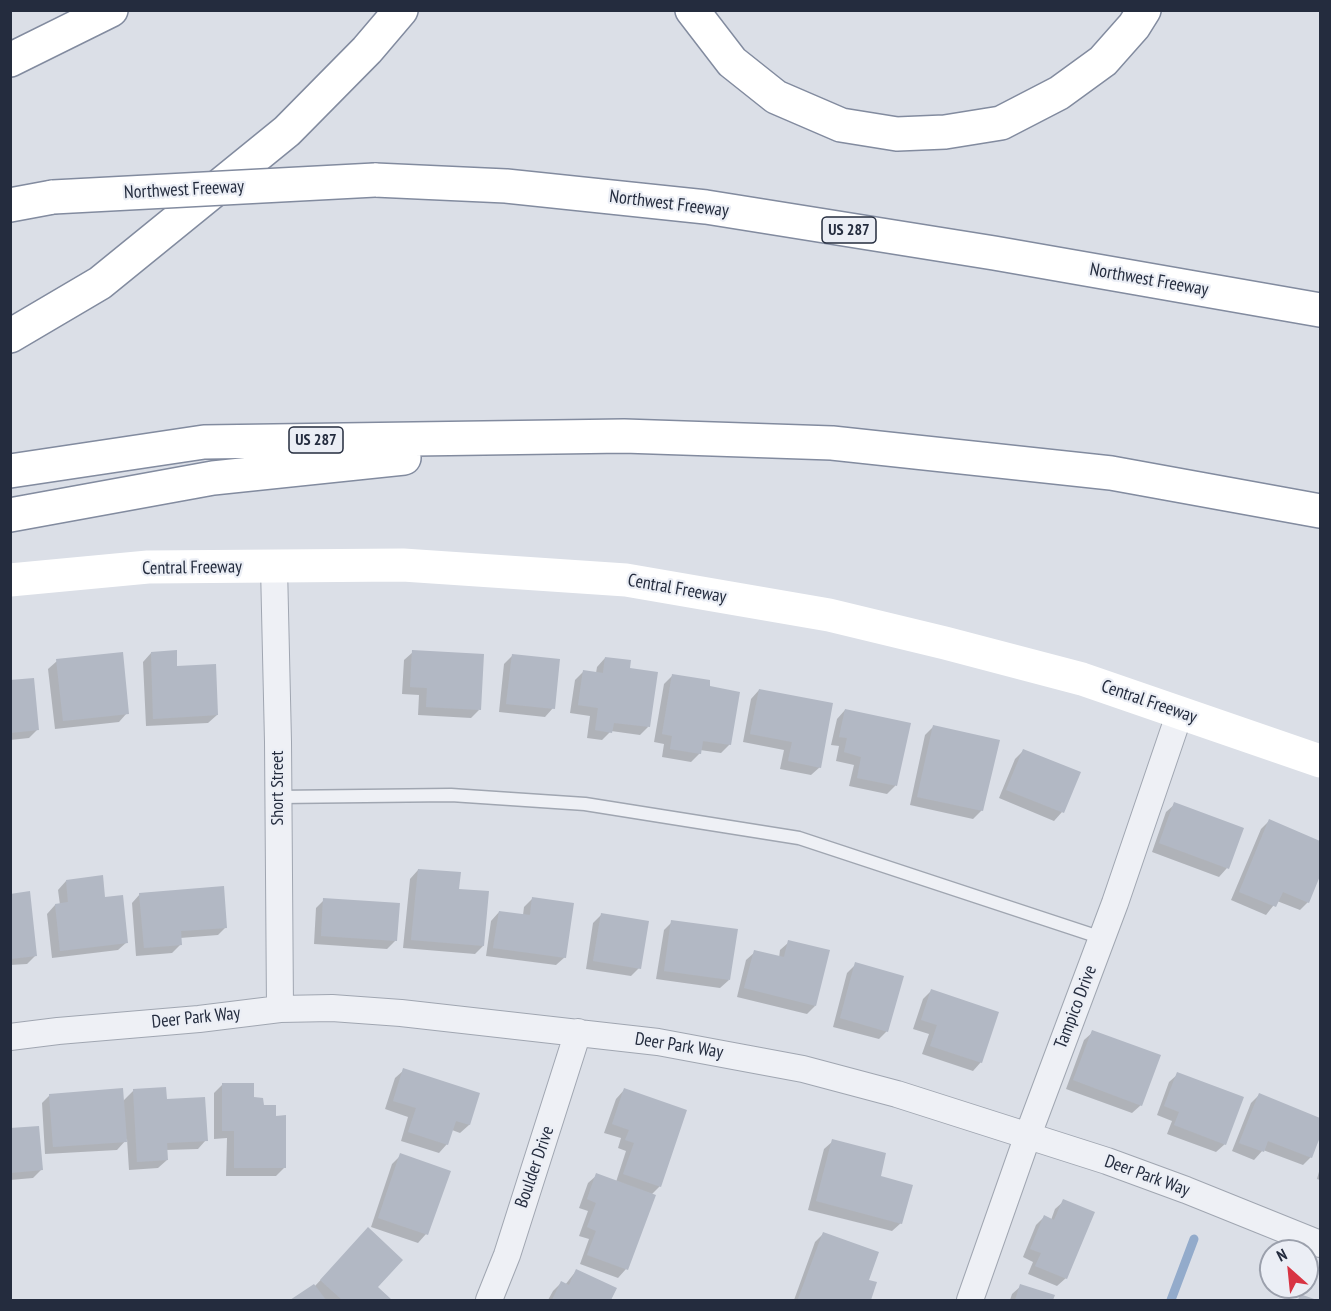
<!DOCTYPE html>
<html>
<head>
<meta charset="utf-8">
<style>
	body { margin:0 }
	#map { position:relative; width:1331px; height:1311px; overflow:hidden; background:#dbdfe7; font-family:"PT Sans Narrow",sans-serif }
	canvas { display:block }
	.frame { position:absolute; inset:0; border:12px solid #242c3e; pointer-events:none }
	.north { position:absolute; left:1259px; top:1239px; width:60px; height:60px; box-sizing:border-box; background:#ebeef5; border:2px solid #9ba0ac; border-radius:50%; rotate:333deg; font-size:16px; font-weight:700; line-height:24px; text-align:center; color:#242c3e }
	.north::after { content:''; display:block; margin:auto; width:21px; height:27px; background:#d83443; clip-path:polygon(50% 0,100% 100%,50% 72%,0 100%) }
</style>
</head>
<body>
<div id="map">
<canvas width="1331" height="1311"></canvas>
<div class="frame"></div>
<div class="north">N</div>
</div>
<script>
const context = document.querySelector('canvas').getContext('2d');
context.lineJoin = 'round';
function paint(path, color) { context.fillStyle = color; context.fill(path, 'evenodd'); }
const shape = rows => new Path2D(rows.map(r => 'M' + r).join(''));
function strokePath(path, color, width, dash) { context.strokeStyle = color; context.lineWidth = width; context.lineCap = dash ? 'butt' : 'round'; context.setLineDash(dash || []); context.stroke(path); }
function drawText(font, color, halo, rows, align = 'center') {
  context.font = font + ' "PT Sans Narrow",sans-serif'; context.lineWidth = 4.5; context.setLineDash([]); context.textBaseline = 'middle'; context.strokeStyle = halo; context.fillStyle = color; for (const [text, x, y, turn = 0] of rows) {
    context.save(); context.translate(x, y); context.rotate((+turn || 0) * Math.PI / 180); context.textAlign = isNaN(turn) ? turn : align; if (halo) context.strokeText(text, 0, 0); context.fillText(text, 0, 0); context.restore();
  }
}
paint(shape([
	[413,652,479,710,471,718,418,715,419,695,402,694,404,660],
	[151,653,176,668,217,715,208,723,146,726,143,662],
	[512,656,553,708,545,717,499,712,504,664],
	[605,658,648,727,640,735,611,731,602,740,587,738,590,716,570,713,575,680,583,672,596,673,597,667],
	[57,661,127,713,119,722,55,729,48,669],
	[672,676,708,688,730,744,721,753,700,750,700,753,691,762,662,757,664,744,654,742,664,684],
	[10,682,37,730,29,738,10,740],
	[759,690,820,767,811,775,780,769,784,750,743,742,751,699],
	[845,710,909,724,895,786,887,794,849,786,854,765,836,761,839,746,831,745,837,719],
	[933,727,982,810,973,819,910,805,925,735],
	[1023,751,1062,812,1054,821,999,798,1015,759],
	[1175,804,1242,829,1227,868,1219,877,1152,852,1166,812],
	[1269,821,1320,842,1320,872,1308,902,1300,910,1277,901,1266,915,1231,900,1261,829],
	[418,870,458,890,483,946,475,954,403,948,410,879],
	[66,881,104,899,127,942,118,950,52,958,47,914,55,905,60,905,58,890],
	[140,894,226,927,218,935,180,938,181,944,172,953,136,956,132,903],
	[10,895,36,955,27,964,10,965],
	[532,899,565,957,556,965,486,956,491,921,499,912,523,915,524,907],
	[324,900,396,940,387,949,314,944,316,908],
	[602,914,639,968,631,976,586,969,593,923],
	[672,922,729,980,720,988,656,979,664,930],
	[789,942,815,1006,807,1014,737,997,746,960,755,952,779,958,780,950],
	[856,964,887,1031,879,1039,833,1027,847,973],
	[931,991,981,1062,973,1071,922,1054,929,1034,913,1029,923,999],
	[1093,1032,1141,1105,1132,1113,1066,1089,1084,1040],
	[404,1070,479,1094,469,1125,460,1133,452,1130,447,1144,439,1153,401,1141,408,1117,385,1109,395,1078],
	[1178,1074,1225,1144,1216,1152,1167,1134,1172,1121,1157,1115,1169,1082],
	[222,1085,253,1099,275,1117,284,1168,276,1176,226,1176,227,1138,214,1139,214,1093],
	[134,1090,165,1101,206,1140,198,1149,166,1150,167,1160,158,1168,129,1170,127,1139,117,1150,45,1154,42,1103,50,1095,123,1101],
	[624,1090,660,1186,651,1195,626,1269,618,1278,580,1264,589,1239,579,1236,588,1211,579,1208,588,1183,597,1175,616,1182,626,1151,618,1148,621,1138,604,1133,616,1099],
	[1259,1095,1320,1119,1320,1133,1311,1157,1303,1165,1263,1150,1254,1160,1232,1151,1251,1103],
	[10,1130,41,1170,33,1178,10,1180],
	[833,1141,901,1223,892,1231,808,1210,824,1149],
	[401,1155,449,1172,426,1234,418,1243,371,1227,392,1164],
	[1320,1168,1320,1180,1317,1179],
	[1064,1201,1066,1278,1057,1286,1028,1274,1033,1262,1023,1257,1036,1225,1044,1217,1051,1220,1055,1209],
	[823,1234,867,1281,875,1283,869,1300,794,1300,815,1242],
	[360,1238,376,1287,388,1300,293,1300,313,1286,314,1287],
	[576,1271,615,1289,610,1300,548,1300,553,1291,561,1283,565,1285],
	[1021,1286,1053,1296,1052,1300,1010,1300,1012,1294]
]), '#0003');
strokePath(shape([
	[1171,1300,1194,1239]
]), '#93abcb', 9);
paint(shape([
	[177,650,177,666,216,664,218,715,153,719,151,652],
	[412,650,484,654,481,710,426,707,427,688,410,687],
	[123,652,129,714,63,721,56,659],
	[512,654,560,659,555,709,506,704],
	[605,657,631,660,630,668,658,672,650,727,614,723,612,733,595,730,598,708,578,705,583,670,603,673],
	[672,674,710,680,710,686,740,692,731,745,703,741,701,754,670,749,672,736,662,734],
	[34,678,39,730,10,733,10,680],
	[759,689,833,703,821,768,788,761,792,742,750,734],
	[845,709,911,723,897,786,857,778,861,757,844,752,847,738,839,737],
	[933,725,1000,740,983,811,917,797],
	[1023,749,1081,772,1064,813,1006,790],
	[1174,802,1244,828,1229,869,1159,843],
	[1269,819,1320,841,1320,876,1309,903,1283,892,1276,907,1239,892],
	[418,869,461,872,459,889,489,891,484,946,411,940],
	[103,875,105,897,123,895,128,943,60,951,55,904,68,902,66,880],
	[224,886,227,928,181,931,182,945,144,948,139,893],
	[30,891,37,956,10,959,10,894],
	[532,897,574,903,566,958,493,948,499,911,530,915],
	[323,898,400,903,397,941,321,936],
	[601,913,649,921,641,969,593,961],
	[671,920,738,929,730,980,664,971],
	[788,940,830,950,816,1006,744,988,754,950,784,957],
	[855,962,904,976,888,1032,840,1018],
	[931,989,999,1012,982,1063,930,1046,937,1025,921,1020],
	[1092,1030,1161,1055,1142,1106,1073,1080],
	[403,1068,480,1093,470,1125,456,1121,448,1145,408,1132,416,1108,393,1101],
	[1177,1072,1244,1097,1226,1145,1174,1125,1179,1112,1164,1106],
	[222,1083,254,1083,254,1097,263,1098,264,1105,276,1105,276,1116,286,1115,286,1168,234,1168,234,1131,222,1131],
	[166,1087,167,1099,205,1097,208,1141,167,1143,168,1160,137,1162,133,1089],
	[123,1088,127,1142,53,1147,49,1094],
	[624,1088,687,1110,661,1187,623,1174,634,1143,625,1140,629,1130,612,1124],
	[1259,1093,1320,1118,1320,1137,1312,1158,1268,1141,1264,1152,1239,1143],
	[39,1126,43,1170,10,1173,10,1128],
	[832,1139,886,1153,881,1176,913,1185,902,1224,816,1201],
	[400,1153,451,1171,428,1235,378,1218],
	[596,1173,656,1195,628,1270,587,1255,596,1231,587,1227,596,1203,587,1199],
	[1063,1199,1095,1212,1067,1279,1035,1266,1041,1253,1030,1249,1044,1215,1054,1220],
	[368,1227,403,1260,378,1287,392,1300,342,1300,320,1280],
	[823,1232,879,1252,869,1280,877,1282,871,1300,798,1299],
	[576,1269,617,1288,611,1300,552,1300,561,1281,569,1285],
	[314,1284,326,1300,290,1300],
	[1020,1284,1055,1295,1053,1300,1015,1300],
	[1300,1294,1317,1300,1298,1300]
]), '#b2b8c4');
const service = shape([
	[278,797,451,795,585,804,799,838,1102,938]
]);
const minor = shape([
	[274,567,278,742,280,1009],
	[10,1037,58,1031,199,1019,280,1009,332,1008,401,1013,658,1042,803,1069,897,1094,1107,1161,1186,1190,1320,1244],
	[489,1300,507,1255,578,1032],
	[970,1300,1028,1135,1115,903,1180,712]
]);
const motorway = shape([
	[692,10,732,62,776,97,841,125,897,134,945,132,1001,123,1059,93,1103,61,1134,26,1144,10],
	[10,60,111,10],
	[375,180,506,186,706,207,994,253,1320,310],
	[10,205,53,197],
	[10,336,100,283,287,131,367,50,401,10],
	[10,471,204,442,624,436,832,443,1111,473,1320,511],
	[10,515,213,478,404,458]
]);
strokePath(service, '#a0a6b1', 15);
strokePath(minor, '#a0a6b1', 28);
strokePath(motorway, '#828b9f', 36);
strokePath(service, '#eef0f5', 12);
strokePath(minor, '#eef0f5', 26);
strokePath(shape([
	[10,580,148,567,403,565,626,580,829,615,945,643,1082,679,1320,761]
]), '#fff', 33);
strokePath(motorway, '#fff', 33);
const motorwayBridge = shape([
	[53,197,375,180]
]);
strokePath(motorwayBridge, '#828b9f', 36, []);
strokePath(motorwayBridge, '#fff', 33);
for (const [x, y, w] of [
	[849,230,54],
	[316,440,54]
]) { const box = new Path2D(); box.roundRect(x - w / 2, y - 13, w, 26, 4.5); context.fillStyle = '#ebeef5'; context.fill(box); strokePath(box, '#242c3e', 1.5); }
drawText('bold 16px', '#242c3e', null, [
	["US 287",849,230],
	["US 287",316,440]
]);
drawText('18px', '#242c3e', '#ebeef5', [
	["Northwest Freeway",184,190,-3],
	["Northwest Freeway",669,204,7],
	["Northwest Freeway",1149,280,10],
	["Central Freeway",192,568,-1],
	["Central Freeway",677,589,10],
	["Central Freeway",1149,702,19],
	["Short Street",278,788,-90],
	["Tampico Drive",1076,1007,-69],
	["Deer Park Way",196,1018,-6],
	["Deer Park Way",679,1046,9],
	["Boulder Drive",535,1167,-71],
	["Deer Park Way",1147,1176,20]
]);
</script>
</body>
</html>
